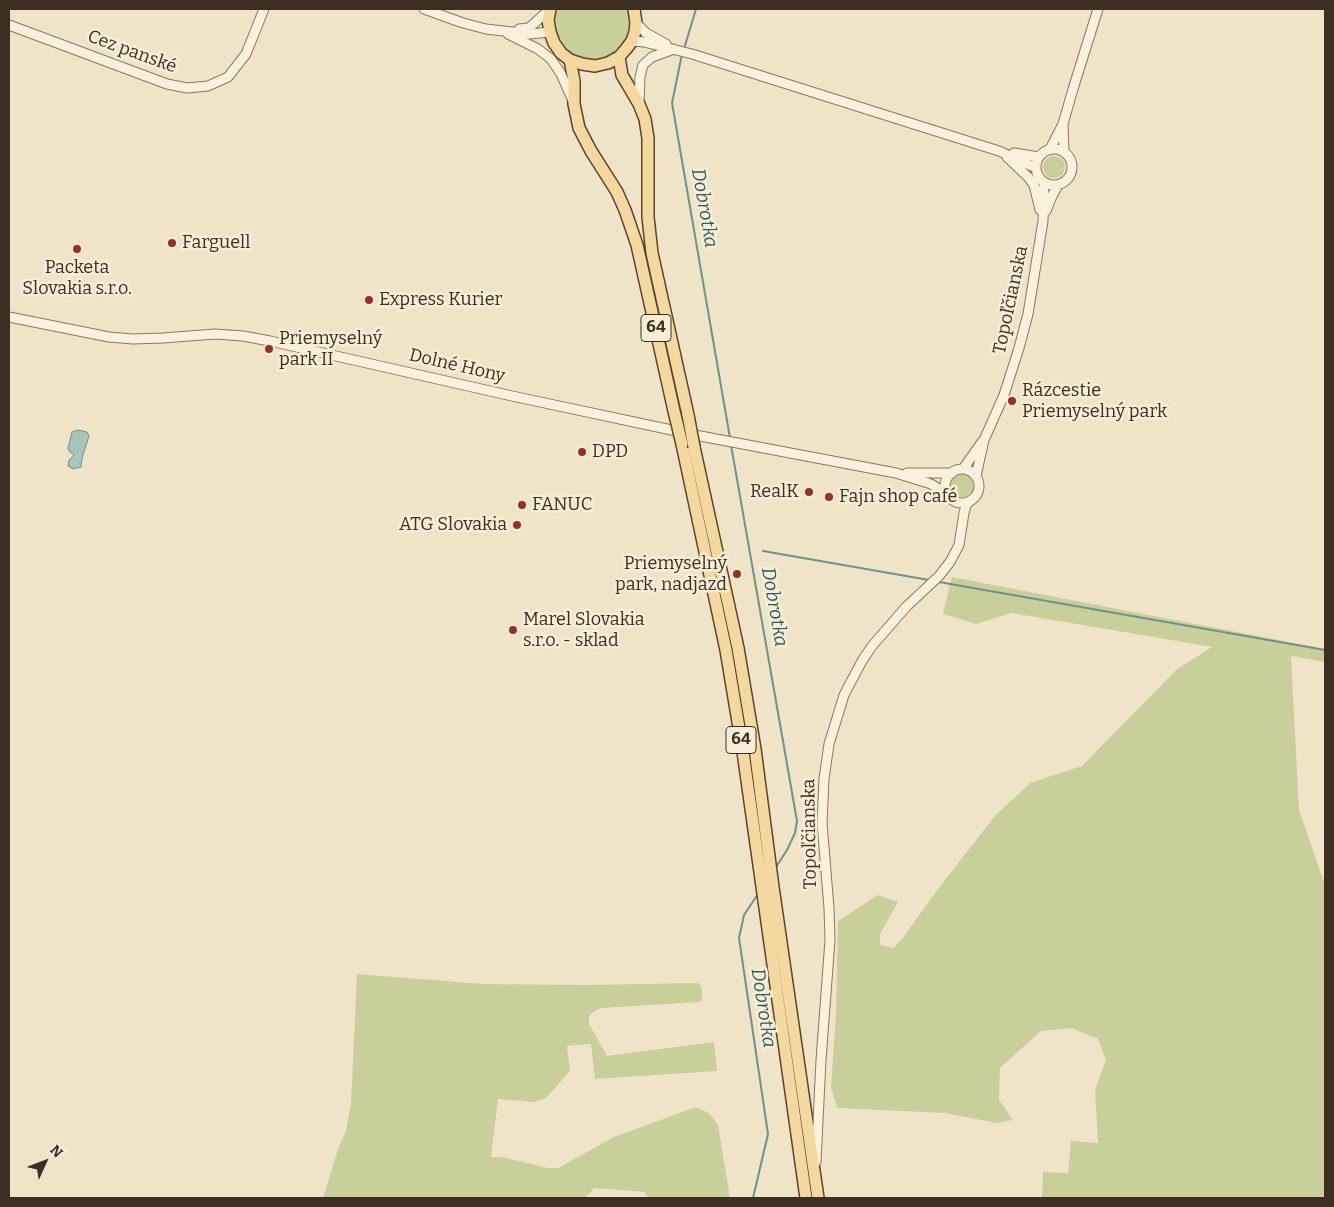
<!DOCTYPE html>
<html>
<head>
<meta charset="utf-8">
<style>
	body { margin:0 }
	#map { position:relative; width:1334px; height:1207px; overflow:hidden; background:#f0e4c8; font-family:Bitter,serif }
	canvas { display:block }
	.frame { position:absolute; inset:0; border:10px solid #3d2e20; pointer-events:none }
	.north { position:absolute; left:20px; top:1137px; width:50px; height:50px; -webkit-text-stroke:4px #f7eed8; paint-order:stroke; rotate:47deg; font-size:14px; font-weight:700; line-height:20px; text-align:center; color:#3d2e20 }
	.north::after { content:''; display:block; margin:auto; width:18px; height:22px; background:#3d2e20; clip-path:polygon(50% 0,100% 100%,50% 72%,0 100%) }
</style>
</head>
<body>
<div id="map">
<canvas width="1334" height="1207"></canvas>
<div class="frame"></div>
<div class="north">N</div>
</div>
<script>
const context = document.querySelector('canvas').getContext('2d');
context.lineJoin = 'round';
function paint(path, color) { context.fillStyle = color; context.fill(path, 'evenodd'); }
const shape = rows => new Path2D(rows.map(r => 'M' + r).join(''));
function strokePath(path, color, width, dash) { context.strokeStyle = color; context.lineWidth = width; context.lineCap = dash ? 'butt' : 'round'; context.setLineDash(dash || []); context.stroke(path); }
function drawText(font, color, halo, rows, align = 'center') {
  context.font = font + ' Bitter,serif'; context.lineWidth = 5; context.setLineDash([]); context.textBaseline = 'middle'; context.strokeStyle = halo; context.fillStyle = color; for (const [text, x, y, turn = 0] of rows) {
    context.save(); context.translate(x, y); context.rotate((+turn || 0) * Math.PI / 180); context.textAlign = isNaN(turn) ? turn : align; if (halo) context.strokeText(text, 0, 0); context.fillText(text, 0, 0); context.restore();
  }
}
paint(shape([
	[557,9,627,9,629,14,630,25,627,36,622,45,615,53,605,58,594,60,584,59,574,55,565,49,559,40,555,30,554,19],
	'1043 167a11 11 0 1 1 22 0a11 11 0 1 1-22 0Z',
	'950 486a12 12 0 1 1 24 0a12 12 0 1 1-24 0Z',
	[952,577,1325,649,1325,662,1291,656,1299,810,1325,885,1325,1198,1042,1198,1043,1172,1068,1173,1071,1141,1098,1143,1095,1090,1106,1060,1098,1039,1072,1028,1041,1031,1000,1068,999,1100,1013,1120,997,1123,945,1113,837,1108,831,1087,836,1014,838,921,878,895,898,902,880,934,880,945,893,948,902,939,938,889,994,817,1030,783,1082,766,1176,670,1212,647,1012,613,976,624,943,614],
	[357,974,483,984,586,985,698,983,701,986,702,991,702,999,699,1002,601,1008,593,1012,589,1017,589,1024,607,1056,714,1042,717,1071,595,1079,591,1044,567,1046,570,1071,546,1098,535,1102,498,1099,491,1157,502,1157,548,1168,558,1168,614,1137,696,1107,709,1113,718,1125,730,1198,649,1198,644,1192,594,1188,585,1198,323,1198,339,1146,346,1131,351,1103]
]), '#c9cf9b');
const water = shape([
	[78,430,87,432,89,436,82,458,81,467,73,469,68,466,69,460,74,455,69,451,68,448,72,432,78,430]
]);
paint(water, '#a9c4bc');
strokePath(water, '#6f938a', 1);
strokePath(shape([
	[684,49,696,9],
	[682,54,672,103,730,438],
	[731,445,797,821,795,833,787,850,776,867],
	[763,551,929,580],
	[939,582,1325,650],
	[753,1198,768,1134,739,938,744,915,758,894]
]), '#6f938a', 2);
const minor = shape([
	[424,9,463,23,486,29,530,34,550,32],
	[636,23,646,33,666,44],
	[9,25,167,84,187,88,208,86,228,77,246,54,264,9],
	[519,29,529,28,550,9],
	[508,34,538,49,551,59,561,74,573,101],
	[632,41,644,42,692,54,999,151,1036,168],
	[639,103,640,77,643,65,652,57,674,49],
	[1063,124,1064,151],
	'1036 167a18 18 0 1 1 36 0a18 18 0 1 1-36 0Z',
	[1050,149,1063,124,1073,89,1098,9],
	[1014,153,1039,157],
	[1007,157,1028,177,1034,185,1040,210],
	[1046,211,1052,196,1058,185],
	[9,317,109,337,133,339,163,338,215,334,243,336,270,341,512,396,695,435,896,473,931,484,947,494],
	'945 486a17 17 0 1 1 34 0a17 17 0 1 1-34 0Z',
	[963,469,982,442],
	[907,473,952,473],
	[976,476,984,440,1004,395,1019,348,1028,314,1043,221,1044,182],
	[816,1162,821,1060,830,940,829,908,822,823,824,779,829,744,844,695,862,661,872,646,906,607,939,576,950,562,959,545,964,513,967,503]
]);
const major = shape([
	[550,9,548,20,550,32,554,43,561,53,570,60,582,64,595,66,608,63,619,57,626,49,632,41,635,32,636,23,634,9],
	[619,57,622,75,639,104,645,119,648,138,648,217,652,253,688,415],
	[570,60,574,81,574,104,579,128,591,151,617,192,625,210,637,245,674,411],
	[682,444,726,650,743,752,806,1198],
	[694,447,738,648,755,749,773,887,818,1198]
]);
strokePath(minor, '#8d765c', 11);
strokePath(major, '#5b4430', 14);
strokePath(minor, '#faf1dc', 9);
strokePath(major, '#f3d9a0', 11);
const majorBridge = shape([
	[674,411,682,444],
	[688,415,694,447]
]);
strokePath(majorBridge, '#5b4430', 14, []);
strokePath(majorBridge, '#f3d9a0', 11);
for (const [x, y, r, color] of [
	[172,243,5,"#9e2a2b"],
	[77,249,5,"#9e2a2b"],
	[369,300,5,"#9e2a2b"],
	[269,349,5,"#9e2a2b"],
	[1012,401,5,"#9e2a2b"],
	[582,452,5,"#9e2a2b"],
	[809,492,5,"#9e2a2b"],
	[829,497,5,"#9e2a2b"],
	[522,505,5,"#9e2a2b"],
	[517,525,5,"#9e2a2b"],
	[737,574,5,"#9e2a2b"],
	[513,630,5,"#9e2a2b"]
]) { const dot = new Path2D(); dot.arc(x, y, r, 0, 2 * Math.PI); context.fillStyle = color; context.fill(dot); strokePath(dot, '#f7eed8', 2); }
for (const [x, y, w] of [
	[656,328,30],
	[741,740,30]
]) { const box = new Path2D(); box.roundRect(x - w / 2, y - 13.5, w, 27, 4); context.fillStyle = '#f7eed8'; context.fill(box); strokePath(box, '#3d2e20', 1); }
drawText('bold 16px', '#3d2e20', null, [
	["64",656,328],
	["64",741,740]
]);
drawText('18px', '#3d2e20', '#f7eed8', [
	["Cez panské",132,52,20],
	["Topoľčianska",1011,300,-78],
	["Dolné Hony",457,366,13],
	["Topoľčianska",810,834,-91]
]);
drawText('18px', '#3d2e20', '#f7eed8', [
	["Farguell",182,243],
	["Packeta",77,268,"center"],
	["Slovakia s.r.o.",77,289,"center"],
	["Express Kurier",379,300],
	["Priemyselný",279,339],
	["park II",279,360],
	["Rázcestie",1022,391],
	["Priemyselný park",1022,412],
	["DPD",592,452],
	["RealK",799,492,"right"],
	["Fajn shop café",839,497],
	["FANUC",532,505],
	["ATG Slovakia",507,525,"right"],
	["Priemyselný",727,564,"right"],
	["park, nadjazd",727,585,"right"],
	["Marel Slovakia",523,620],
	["s.r.o. - sklad",523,641]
], 'left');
drawText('italic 19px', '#2f5d5a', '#f7eed8', [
	["Dobrotka",704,208,80],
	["Dobrotka",774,607,80],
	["Dobrotka",763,1008,81]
]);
</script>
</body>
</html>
